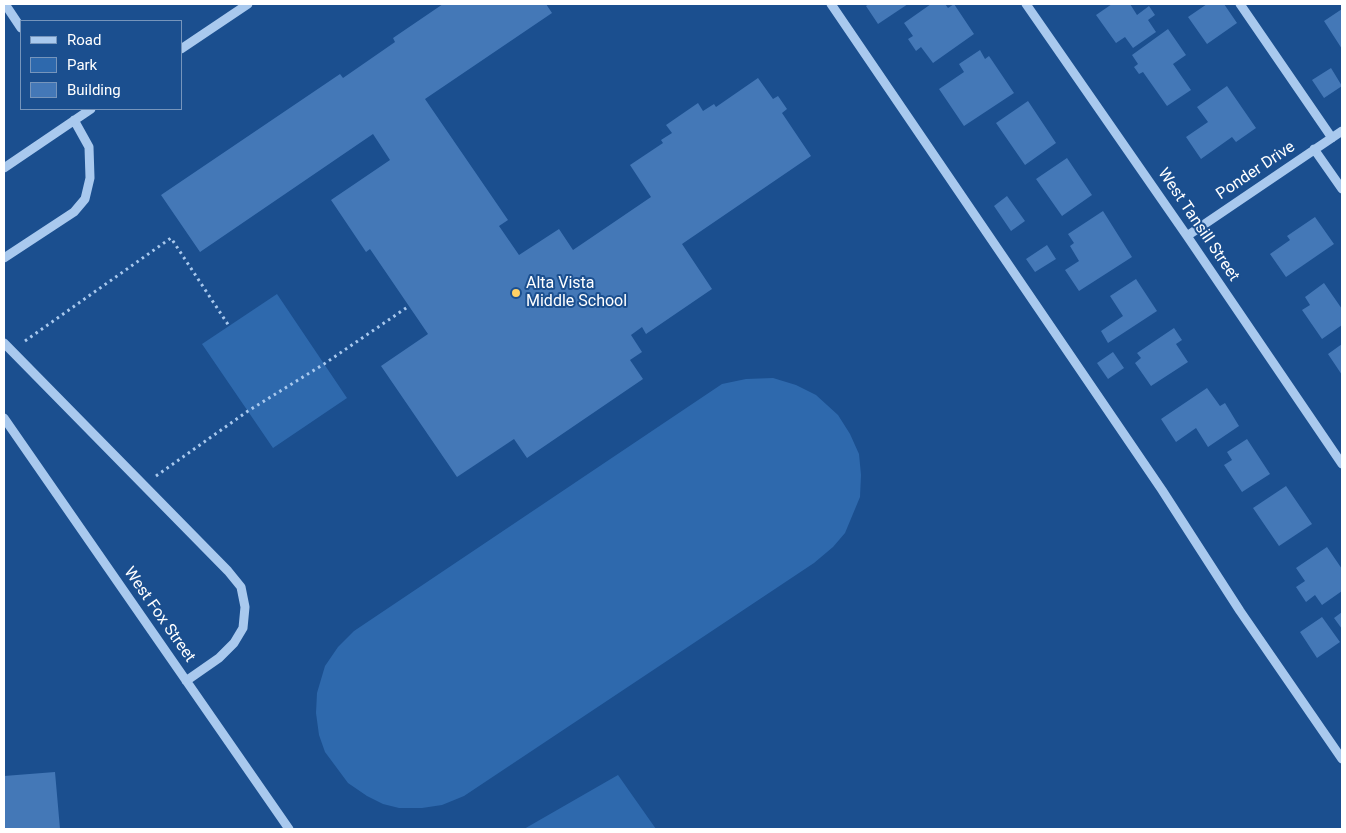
<!DOCTYPE html>
<html>
<head>
<meta charset="utf-8">
<style>
	body { margin:0 }
	#map { position:relative; width:1346px; height:833px; overflow:hidden; background:#1b4f8f; font-family:Roboto,sans-serif }
	canvas { display:block }
	.frame { position:absolute; inset:0; border:5px solid #fff; pointer-events:none }
	.legend { position:absolute; left:20px; top:20px; width:162px; height:90px; box-sizing:border-box; background:#1b4f8f; border:1px solid #7695bc; margin:0; padding:6px 9px; list-style:none; font-size:15px; color:#fff }
	.legend li { display:flex; align-items:center; gap:10px; height:25px }
	.legend b { width:25px; border:1px solid #7695bc }
</style>
</head>
<body>
<div id="map">
<canvas width="1346" height="833"></canvas>
<div class="frame"></div>
<ul class="legend">
<li><b style="height:6px;background:#a9c9ee"></b>Road</li>
<li><b style="height:14px;background:#2e69ad"></b>Park</li>
<li><b style="height:14px;background:#4478b7"></b>Building</li>
</ul>
</div>
<script>
const context = document.querySelector('canvas').getContext('2d');
context.lineJoin = 'round';
function paint(path, color) { context.fillStyle = color; context.fill(path, 'evenodd'); }
const shape = rows => new Path2D(rows.map(r => 'M' + r).join(''));
function strokePath(path, color, width, dash) { context.strokeStyle = color; context.lineWidth = width; context.lineCap = dash ? 'butt' : 'round'; context.setLineDash(dash || []); context.stroke(path); }
function drawText(font, color, halo, rows, align = 'center') {
  context.font = font + ' Roboto,sans-serif'; context.lineWidth = 4; context.setLineDash([]); context.textBaseline = 'middle'; context.strokeStyle = halo; context.fillStyle = color; for (const [text, x, y, turn = 0] of rows) {
    context.save(); context.translate(x, y); context.rotate((+turn || 0) * Math.PI / 180); context.textAlign = isNaN(turn) ? turn : align; if (halo) context.strokeText(text, 0, 0); context.fillText(text, 0, 0); context.restore();
  }
}
paint(shape([
	[277,294,347,398,273,448,202,344],
	[773,378,796,385,816,395,838,415,850,434,859,454,861,475,860,497,845,533,833,547,814,563,464,796,442,805,422,808,399,808,383,804,367,796,348,783,325,752,319,735,316,713,317,693,325,666,338,647,354,631,722,384,746,379],
	[618,775,656,829,524,829]
]), '#2e69ad');
paint(shape([
	[443,4,546,4,552,13,425,99,508,220,499,226,519,255,559,229,573,250,651,197,630,165,663,143,661,140,672,133,666,125,698,103,703,111,714,104,716,107,758,78,773,99,778,96,787,109,782,113,811,156,682,244,712,289,646,334,642,327,631,335,642,352,630,360,643,379,527,458,514,439,457,477,381,366,428,334,370,249,366,252,331,200,390,160,373,134,200,252,161,195,340,74,343,78,395,42,393,38],
	[869,4,908,4,878,24,866,6],
	[931,4,945,4,948,8,954,4,974,34,933,63,921,47,916,51,908,39,913,36,904,23],
	[1112,4,1130,4,1137,15,1149,6,1155,15,1148,20,1156,32,1133,48,1125,37,1116,43,1096,15],
	[1207,4,1224,4,1237,23,1207,44,1188,17],
	[1342,9,1342,49,1324,21],
	[1168,29,1186,55,1173,64,1191,90,1167,106,1143,72,1139,74,1134,67,1138,64,1132,55],
	[980,50,985,59,989,56,1014,93,964,126,939,89,964,72,959,64],
	[1331,68,1342,86,1324,98,1312,80],
	[1227,86,1256,128,1236,142,1232,137,1201,159,1186,137,1208,122,1197,107],
	[1028,101,1056,143,1025,165,996,123],
	[1067,158,1092,195,1062,216,1036,179],
	[1007,196,1025,221,1011,231,994,206],
	[1103,211,1132,257,1079,291,1065,270,1079,261,1070,246,1074,243,1068,234],
	[1315,217,1334,244,1286,277,1270,254,1290,240,1287,236],
	[1047,245,1056,259,1035,272,1026,259],
	[1136,279,1157,311,1108,343,1101,331,1123,316,1110,296],
	[1324,283,1342,309,1342,325,1322,339,1302,310,1310,305,1305,297],
	[1174,328,1182,340,1176,344,1188,362,1151,386,1135,363,1141,358,1137,353],
	[1342,344,1342,375,1328,354],
	[1113,352,1124,368,1108,379,1097,363],
	[1207,388,1220,406,1225,403,1239,426,1208,447,1196,428,1176,442,1161,419],
	[1247,439,1270,474,1242,492,1224,465,1232,460,1227,452],
	[1286,486,1312,524,1279,546,1253,508],
	[1327,547,1342,569,1342,591,1322,605,1315,595,1306,602,1296,587,1305,581,1296,568],
	[1342,612,1342,629,1334,618],
	[1322,617,1340,642,1317,658,1300,632],
	[55,772,60,829,4,829,4,776]
]), '#4478b7');
strokePath(shape([
	[25,341,171,238,229,326],
	[156,476,248,411,324,364,409,306]
]), '#a9c9ee', 3, [2.5, 4]);
strokePath(shape([
	[5,4,21,28],
	[831,4,1162,490,1240,611,1342,759],
	[1026,4,1187,236,1342,464],
	[1240,4,1332,138],
	[181,49,248,4],
	[1314,149,1342,189],
	[4,168,91,109],
	[1187,236,1342,131],
	[4,258,74,212,85,199,90,178,89,147,74,120],
	[4,343,228,571,241,587,245,607,243,628,234,643,219,658,186,681],
	[4,418,289,829]
]), '#a9c9ee', 9);
for (const [x, y, r, color] of [
	[516,293,5,"#ffd166"]
]) { const dot = new Path2D(); dot.arc(x, y, r, 0, 2 * Math.PI); context.fillStyle = color; context.fill(dot); strokePath(dot, '#1b4f8f', 2); }
drawText('16px', '#fff', '#1b4f8f', [
	["Ponder Drive",1256,171,-34],
	["West Tansill Street",1198,225,56],
	["West Fox Street",159,615,55]
]);
drawText('16px', '#fff', '#1b4f8f', [
	["Alta Vista",526,284],
	["Middle School",526,302]
], 'left');
</script>
</body>
</html>
